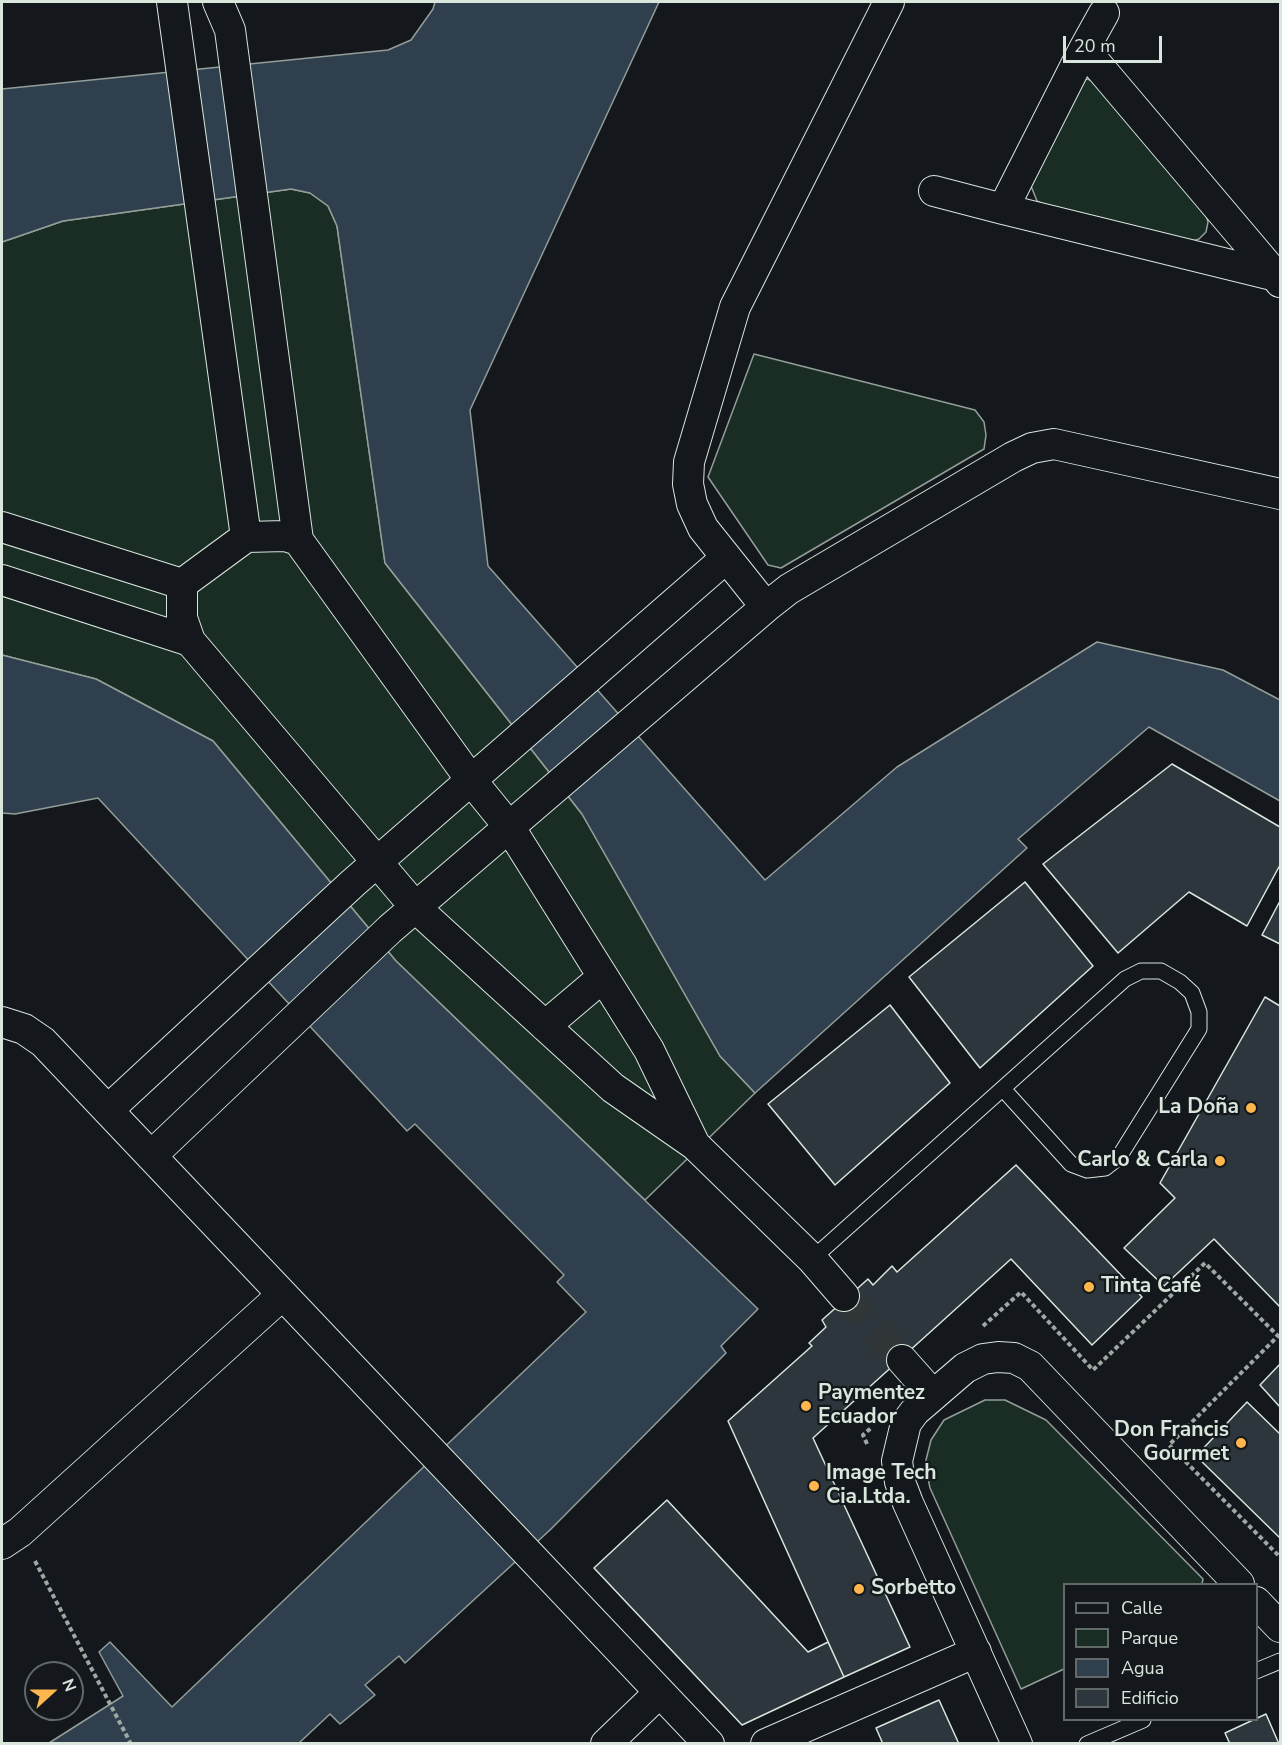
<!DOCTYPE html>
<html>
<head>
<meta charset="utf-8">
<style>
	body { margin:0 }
	#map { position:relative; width:1282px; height:1745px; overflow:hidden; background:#14181c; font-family:"Nunito Sans",sans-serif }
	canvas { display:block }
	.frame { position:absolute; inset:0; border:3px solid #d8e6dc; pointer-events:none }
	.legend { position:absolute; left:1063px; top:1583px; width:195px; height:138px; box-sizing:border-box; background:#14181c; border:2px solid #626a69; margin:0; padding:8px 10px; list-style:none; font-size:18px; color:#d8e6dc }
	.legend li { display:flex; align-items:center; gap:12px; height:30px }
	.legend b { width:30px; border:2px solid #626a69 }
	.north { position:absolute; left:24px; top:1661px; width:60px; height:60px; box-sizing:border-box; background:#14181c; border:2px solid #626a69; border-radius:50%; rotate:69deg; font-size:16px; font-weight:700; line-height:24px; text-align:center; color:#d8e6dc }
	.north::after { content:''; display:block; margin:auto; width:21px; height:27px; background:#ffb74d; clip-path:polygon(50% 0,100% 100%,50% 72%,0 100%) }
	.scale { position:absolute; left:1063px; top:36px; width:99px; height:27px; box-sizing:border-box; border:3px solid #d8e6dc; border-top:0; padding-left:8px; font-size:18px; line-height:21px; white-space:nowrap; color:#d8e6dc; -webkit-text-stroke:4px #14181c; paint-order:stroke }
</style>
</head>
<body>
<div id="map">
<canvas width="1282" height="1745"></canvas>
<div class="frame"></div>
<ul class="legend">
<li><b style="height:8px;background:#14181c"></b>Calle</li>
<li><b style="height:16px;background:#1a2d24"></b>Parque</li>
<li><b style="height:16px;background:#2f3f4d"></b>Agua</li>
<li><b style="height:16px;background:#2c363c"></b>Edificio</li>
</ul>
<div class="north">N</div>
<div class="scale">20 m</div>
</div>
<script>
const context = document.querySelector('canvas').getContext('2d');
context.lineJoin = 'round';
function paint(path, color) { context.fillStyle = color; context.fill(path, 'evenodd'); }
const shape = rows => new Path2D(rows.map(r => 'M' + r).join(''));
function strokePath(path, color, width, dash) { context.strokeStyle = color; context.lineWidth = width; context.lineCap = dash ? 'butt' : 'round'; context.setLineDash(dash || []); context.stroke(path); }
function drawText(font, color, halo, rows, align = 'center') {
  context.font = font + ' "Nunito Sans",sans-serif'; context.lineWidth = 4.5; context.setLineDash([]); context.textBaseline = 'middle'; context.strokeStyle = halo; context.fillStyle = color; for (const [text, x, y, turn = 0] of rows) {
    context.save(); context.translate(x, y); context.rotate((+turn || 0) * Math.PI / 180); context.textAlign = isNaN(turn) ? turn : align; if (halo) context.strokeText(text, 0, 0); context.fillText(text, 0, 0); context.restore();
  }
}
const green = shape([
	[1087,79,1093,81,1205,212,1208,222,1206,232,1199,239,1189,242,1044,205,1037,201,1031,186,1081,83,1087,79],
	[291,189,310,193,328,206,337,226,385,563,582,814,720,1056,755,1093,645,1200,396,961,213,741,96,679,2,655,2,242,63,221,291,189],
	[754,354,975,410,984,422,986,435,984,449,781,568,768,565,708,477,754,354],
	[985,1400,1005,1400,1046,1420,1203,1579,1202,1584,1064,1584,1064,1669,1021,1689,930,1488,925,1464,931,1440,944,1420,985,1400]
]);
paint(green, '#1a2d24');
strokePath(green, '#939e99', 1.5);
const water = shape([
	[435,2,659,2,470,410,488,566,765,880,897,767,1097,642,1223,670,1280,700,1280,801,1149,727,1018,839,1027,848,755,1093,720,1056,582,814,385,563,337,226,328,206,310,193,291,189,63,221,2,242,2,89,388,50,411,40,433,9,435,2],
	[2,655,96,679,213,741,396,961,758,1309,721,1346,726,1353,550,1530,405,1663,399,1656,365,1685,375,1695,340,1724,330,1714,299,1743,49,1743,123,1696,99,1652,110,1642,172,1707,586,1312,557,1282,564,1275,415,1124,407,1131,98,798,15,814,2,813,2,655]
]);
paint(water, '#2f3f4d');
strokePath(water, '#939e99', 1.5);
const building = shape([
	[1172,764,1280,827,1280,865,1247,926,1189,892,1118,953,1043,864,1172,764],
	[1025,882,1093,966,980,1068,909,977,1025,882],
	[1280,901,1280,944,1262,935,1280,901],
	[1265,997,1280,1006,1280,1307,1214,1239,1164,1286,1124,1248,1175,1198,1160,1183,1265,997],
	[890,1005,950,1083,835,1185,768,1104,890,1005],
	[1016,1165,1142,1297,1092,1345,1011,1259,813,1438,910,1647,844,1677,728,1421,812,1346,809,1343,826,1327,822,1320,868,1279,873,1285,892,1266,897,1272,1016,1165],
	[1280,1364,1280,1407,1260,1385,1280,1364],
	[1247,1402,1280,1434,1280,1538,1196,1456,1247,1402],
	[667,1500,808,1652,828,1642,844,1677,742,1725,594,1568,667,1500],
	[939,1700,959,1744,883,1744,876,1728,939,1700],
	[1266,1714,1279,1744,1230,1744,1225,1733,1266,1714]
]);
paint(building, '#2c363c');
strokePath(building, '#d8e6dc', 1.5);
strokePath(shape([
	[844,1296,902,1360]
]), '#313739', 30, [30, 15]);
const lane = shape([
	[812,1259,1125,979,1141,971,1161,971,1180,982,1192,993,1199,1012,1199,1029,1119,1157,1105,1168,1087,1170,1071,1164,1004,1090],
	[1256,1671,1280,1661],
	[1087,1744,1143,1720]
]);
const street = shape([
	[172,2,246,537],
	[218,2,230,30,298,540,471,780,510,828,649,1050,695,1145],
	[1084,49,1104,13],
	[934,191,1003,209],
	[1276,276,1003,209,1084,49,1276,276,1280,282],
	[2,527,182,584],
	[2,580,190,641],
	[182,584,182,618,190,641,416,908,613,1088,695,1145,812,1259,844,1296],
	[182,584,246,537,285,536,298,540],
	[766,607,703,528,692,504,688,484,689,462,735,307,889,2],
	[2,1022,24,1029,43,1042,709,1744],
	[545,1026,603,977],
	[108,1110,353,883,726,558],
	[151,1156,390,929,766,607,789,589,1013,457,1032,448,1054,444,1280,494],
	[902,1360,933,1395],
	[2,1544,20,1532,281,1296],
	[1256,1602,1280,1627],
	[606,1744,659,1693],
	[766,1744,976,1652],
	[1017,1744,908,1503,900,1482,897,1461,906,1423,915,1411,965,1368,983,1359,998,1357,1014,1358,1030,1366,1239,1584]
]);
strokePath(lane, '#d8e6dc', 17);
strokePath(street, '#d8e6dc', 32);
strokePath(shape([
	[983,1326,1021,1292,1093,1370,1205,1263,1278,1336,1169,1445,1280,1557],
	[867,1444,863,1435,871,1428],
	[35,1561,131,1744]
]), '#9da8a2', 4, [4.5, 3]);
strokePath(lane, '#14181c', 15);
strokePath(street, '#14181c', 30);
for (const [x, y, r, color] of [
	[1251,1108,6,"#ffb74d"],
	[1220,1161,6,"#ffb74d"],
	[1089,1287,6,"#ffb74d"],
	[806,1406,6,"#ffb74d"],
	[1241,1443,6,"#ffb74d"],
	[814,1486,6,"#ffb74d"],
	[859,1589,6,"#ffb74d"]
]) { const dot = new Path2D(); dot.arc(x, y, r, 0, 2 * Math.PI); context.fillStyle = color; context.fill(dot); strokePath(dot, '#14181c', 2); }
drawText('bold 21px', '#d8e6dc', '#14181c', [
	["La Doña",1239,1108,"right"],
	["Carlo & Carla",1208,1161,"right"],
	["Tinta Café",1101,1287],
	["Paymentez",818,1394],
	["Ecuador",818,1418],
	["Don Francis",1229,1431,"right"],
	["Gourmet",1229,1455,"right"],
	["Image Tech",826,1474],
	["Cia.Ltda.",826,1498],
	["Sorbetto",871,1589]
], 'left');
</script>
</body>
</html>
